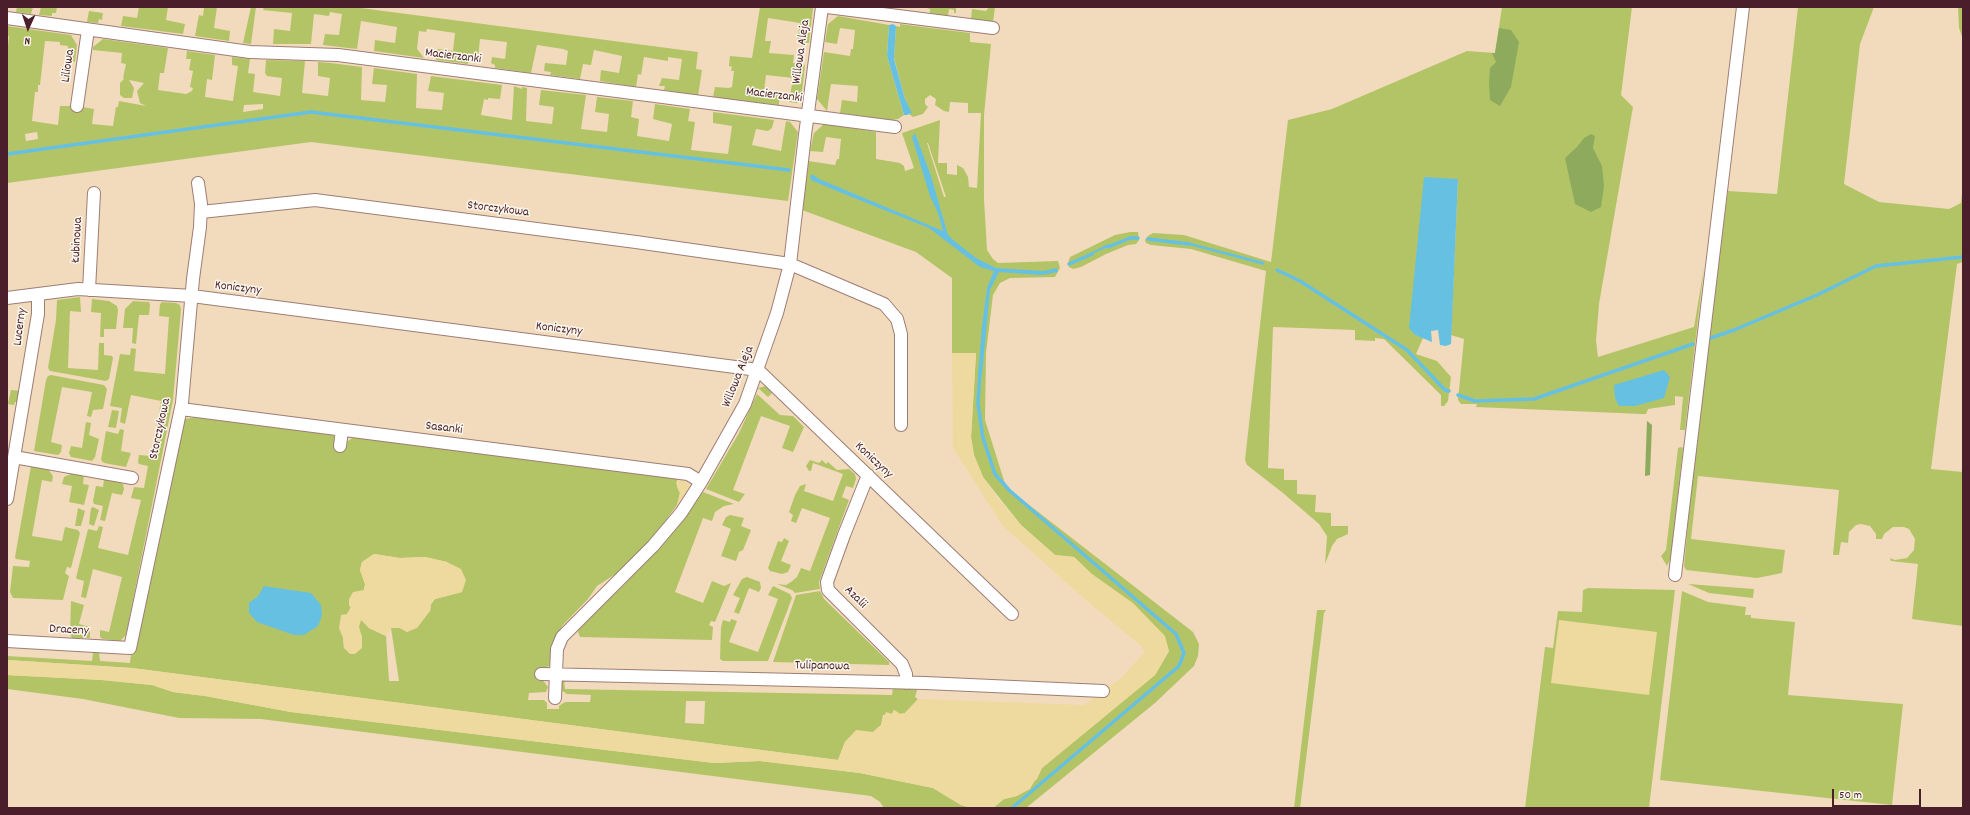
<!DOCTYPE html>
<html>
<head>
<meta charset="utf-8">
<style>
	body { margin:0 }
	#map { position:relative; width:1970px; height:815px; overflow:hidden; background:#f2dbbc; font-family:Dekko,sans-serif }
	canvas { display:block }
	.frame { position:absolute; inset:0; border:8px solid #4a1f2b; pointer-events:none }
	.north { position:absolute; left:8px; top:8px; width:40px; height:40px; -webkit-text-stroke:3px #fbf7ec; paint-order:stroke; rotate:183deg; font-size:11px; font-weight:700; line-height:16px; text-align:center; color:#4a1f2b }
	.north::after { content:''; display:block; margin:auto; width:14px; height:18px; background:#4a1f2b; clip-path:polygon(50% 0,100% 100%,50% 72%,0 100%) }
	.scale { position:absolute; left:1832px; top:789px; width:89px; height:18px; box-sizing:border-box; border:2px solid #4a1f2b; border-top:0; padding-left:5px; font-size:12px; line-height:14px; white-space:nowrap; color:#4a1f2b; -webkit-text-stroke:3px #fbf7ec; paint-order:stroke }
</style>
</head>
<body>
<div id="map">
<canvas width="1970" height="815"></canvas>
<div class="frame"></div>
<div class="north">N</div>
<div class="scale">50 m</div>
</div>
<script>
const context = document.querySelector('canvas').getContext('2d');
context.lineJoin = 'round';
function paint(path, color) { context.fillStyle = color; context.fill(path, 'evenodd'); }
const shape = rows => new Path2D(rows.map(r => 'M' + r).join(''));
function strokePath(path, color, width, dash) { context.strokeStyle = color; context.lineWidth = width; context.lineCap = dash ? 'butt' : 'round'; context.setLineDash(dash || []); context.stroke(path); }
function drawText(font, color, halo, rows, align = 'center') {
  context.font = font + ' Dekko,sans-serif'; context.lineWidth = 3; context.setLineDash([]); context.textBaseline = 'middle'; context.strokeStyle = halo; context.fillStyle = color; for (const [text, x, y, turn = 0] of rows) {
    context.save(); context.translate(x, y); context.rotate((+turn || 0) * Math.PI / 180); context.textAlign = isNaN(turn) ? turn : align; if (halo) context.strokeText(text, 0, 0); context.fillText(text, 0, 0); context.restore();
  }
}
paint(shape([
	[17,7,33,7,31,14,16,12],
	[41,7,57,7,56,13,52,13,52,16,39,15],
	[139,7,168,7,166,20,185,24,183,34,121,26,123,16,137,18],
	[204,7,217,7,214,28,230,31,229,41,195,36,199,15,203,16],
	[251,7,256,7,251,44,243,43],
	[264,7,353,7,698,52,696,69,702,70,698,96,664,90,665,86,659,86,662,78,679,80,682,59,668,57,668,61,644,57,641,75,638,74,636,87,600,81,601,70,619,73,622,56,594,50,591,65,583,64,580,79,550,75,551,72,544,71,545,63,566,65,568,51,563,49,537,45,531,73,495,68,495,65,491,63,492,57,505,59,507,42,480,39,478,58,469,57,468,64,436,60,437,49,453,51,455,33,427,29,426,32,419,31,417,49,424,58,374,51,375,40,395,43,397,27,361,21,357,49,323,45,325,34,339,35,342,14,330,12,329,16,314,14,311,44,273,44,274,29,290,31,292,13,263,10],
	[760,7,813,8,809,43,797,42,800,23,768,18,765,41,771,41,769,53,794,55,793,63,805,65,801,100,797,103,789,102,793,78,766,75,764,91,779,92,779,105,713,97,715,87,729,88,732,87,734,71,731,71,732,67,729,66,730,56,752,58],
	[923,7,956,7,956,13,954,13,954,10,949,9,948,16,930,13,930,9],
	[989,7,995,7,993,22,971,19,972,9,986,11],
	[1502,7,1632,7,1621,95,1633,107,1599,304,1596,341,1598,357,1694,327,1704,268,1685,430,1680,430,1683,397,1675,396,1675,405,1648,409,1646,414,1642,414,1476,407,1477,404,1461,404,1458,400,1464,339,1451,335,1458,179,1415,335,1423,338,1416,354,1437,361,1451,377,1448,401,1444,406,1441,406,1441,395,1384,339,1375,338,1375,341,1355,340,1355,330,1273,327,1268,468,1284,469,1284,480,1297,480,1297,494,1316,495,1315,512,1331,513,1331,526,1348,526,1348,534,1337,539,1332,546,1325,564,1327,536,1319,524,1283,493,1247,465,1245,460,1266,271,1191,249,1151,245,1146,243,1145,240,1148,236,1153,233,1184,235,1271,262,1288,120,1332,109,1467,51,1495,53],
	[1798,7,1874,7,1860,44,1844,184,1879,202,1949,209,1961,203,1963,184,1963,262,1957,264,1931,469,1963,472,1963,626,1912,619,1918,564,1891,561,1890,558,1895,560,1907,558,1914,550,1915,539,1909,529,1904,527,1893,527,1884,534,1882,539,1876,539,1876,534,1870,526,1861,524,1856,525,1849,532,1848,543,1841,542,1839,555,1833,555,1839,490,1698,476,1691,539,1785,550,1782,573,1757,578,1686,570,1684,566,1693,469,1711,314,1728,191,1777,194],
	[1958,7,1963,7,1963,39,1959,28],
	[89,11,103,13,102,20,99,19,98,23,87,22],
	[838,16,889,25,887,56,904,115,898,119,892,120,840,113,842,100,857,102,858,86,831,84,827,111,817,99,824,52,850,56,851,49,853,49,855,30,840,28,837,44,825,42,828,24],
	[900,24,970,33,970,42,991,44,984,115,984,199,987,250,993,259,998,263,1058,261,1060,268,1055,277,1010,278,1000,283,993,295,986,353,985,420,1006,487,1193,632,1199,644,1198,656,1194,666,1155,703,1026,808,993,808,1004,799,1017,796,1037,779,1042,768,1155,675,1169,651,1074,557,1055,555,1021,525,983,477,974,455,971,437,976,354,952,353,952,278,916,252,802,210,808,161,835,165,837,159,839,159,841,139,826,137,823,152,810,151,814,133,824,124,876,132,876,159,900,163,904,166,905,171,914,168,902,133,940,120,938,163,947,163,947,174,957,175,957,165,963,168,968,177,969,187,977,188,981,113,968,113,968,103,950,102,949,112,944,111,935,105,936,99,930,95,925,99,925,104,928,107,923,114,913,117,909,114,911,113,905,99,894,58,896,26,900,27],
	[927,143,928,143,946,197,944,197],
	[7,26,71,35,77,45,75,62,67,60,68,46,60,45,60,42,45,41,40,85,38,85,38,92,35,92,32,121,58,125,60,106,77,106,94,109,92,124,113,126,116,107,118,107,119,101,146,106,140,103,137,91,144,83,129,80,134,88,132,98,124,98,120,95,120,83,124,79,123,78,126,64,121,63,122,53,93,50,93,47,103,39,168,48,164,73,160,73,158,90,186,94,192,91,193,88,190,87,193,71,189,70,191,59,186,59,187,51,215,55,212,80,207,79,205,97,233,101,238,66,232,65,232,57,250,59,248,73,255,74,253,92,280,96,282,78,267,76,265,73,266,60,305,61,302,93,328,96,330,78,318,76,318,62,331,63,362,67,361,100,385,102,387,85,372,84,374,68,417,74,416,108,442,110,444,93,428,91,431,76,502,85,500,99,488,98,488,100,484,99,481,115,512,120,514,86,522,89,522,87,527,88,526,121,552,124,554,107,539,105,541,90,586,95,581,129,607,132,609,114,595,112,597,97,633,101,631,117,639,119,637,136,669,141,672,124,653,119,655,104,690,109,688,121,695,122,691,150,728,154,732,126,713,123,713,112,774,120,772,128,768,131,756,129,752,145,781,151,786,121,790,122,798,132,788,201,311,142,7,183,7,55,9,36,7,36],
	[263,104,263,109,243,112,244,105],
	[37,132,38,139,26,141,25,134],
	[1130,232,1138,232,1139,240,1136,244,1128,245,1106,254,1081,267,1073,269,1069,267,1068,263,1070,257,1115,235],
	[80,297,81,312,70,311,68,368,98,370,99,343,104,343,104,355,112,356,113,358,109,379,106,381,50,371,48,368,56,320,57,300],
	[92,299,109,301,117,306,118,310,116,329,104,329,104,337,100,337,101,313,91,312],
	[133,301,149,302,150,305,149,315,139,315,136,344,132,343,133,328,123,328,125,309],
	[162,302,176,303,180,305,181,310,173,400,126,635,120,641,103,639,100,637,100,630,109,632,122,577,93,569,86,598,81,597,84,581,77,579,76,578,88,529,97,531,99,526,103,527,98,548,128,555,141,500,131,498,134,487,144,488,148,466,139,464,138,462,139,455,151,456,161,401,131,395,125,424,120,422,122,408,110,406,120,354,130,355,131,348,136,349,134,371,165,374,169,317,159,316,160,304],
	[51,375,104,385,107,389,103,409,93,410,91,417,87,416,92,392,62,387,51,442,62,445,61,452,58,455,34,451,46,380,48,376],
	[766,386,769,387,773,392,768,397,758,388],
	[11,390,21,391,19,402,15,402,14,405,8,404],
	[757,394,780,415,793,416,804,427,793,452,782,448,790,426,761,416,733,490,745,494,739,502,706,489,739,433],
	[112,410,119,411,116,428,108,427],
	[196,417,329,433,334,436,340,446,354,437,678,478,677,487,680,493,677,505,656,534,620,571,597,586,588,599,562,626,556,638,549,666,544,668,541,678,548,687,546,692,529,693,528,700,544,700,547,703,547,709,559,709,559,706,565,702,590,702,591,695,567,694,564,692,562,691,561,682,564,680,565,689,892,695,893,687,907,687,914,690,918,687,915,697,918,699,905,713,900,714,894,710,892,714,883,715,881,725,873,732,850,737,845,742,838,760,132,668,7,660,7,656,92,661,93,653,99,652,100,661,130,663,131,654,135,653,185,419],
	[374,554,400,558,425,557,447,562,462,592,435,599,431,604,430,611,407,632,400,628,391,628,399,681,389,681,386,636,369,628,361,619,358,627,362,637,344,648,343,638,347,614,351,607,349,605,364,590,365,584,360,570,362,562],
	[686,701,705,701,704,724,685,723],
	[86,422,91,423,89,435,99,439,95,457,92,461,71,457,69,453,71,446,82,448],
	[120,429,124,430,121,451,131,453,126,467,104,463,101,460,106,431,118,434],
	[1681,447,1683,448,1671,558,1667,566,1661,556,1666,550,1678,448],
	[810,460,819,463,822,460,826,464,828,462,837,470,849,469,855,474,856,479,853,488,846,486,842,497,849,500,823,571,819,582,820,589,795,593,792,590,777,584,786,585,791,582,797,577,801,568,810,571,830,518,802,508,796,523,791,521,793,515,789,512,795,495,800,486,806,484,804,491,833,501,843,474,813,463,811,471,809,471,806,466],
	[31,466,48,469,53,476,52,482,42,480,32,536,62,541,65,527,78,530,80,533,71,568,67,567,65,573,69,576,63,600,13,598,10,592,13,566,29,567,30,561,16,559,15,557],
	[73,473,84,475,83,484,89,485,84,505,69,502,72,486,62,484,64,477],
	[104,479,117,480,123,484,124,489,122,495,112,493,105,521,100,520,103,506,94,504,93,501,96,486,103,487],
	[703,492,734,504,724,506,715,512,712,521,703,518,675,592,703,603,712,581,724,586,731,583,715,622,711,621,709,625,713,627,712,640,580,637,578,632,580,625,622,587,663,543],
	[93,507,99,510,94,526,89,524,91,508],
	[78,508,85,511,81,526,75,526],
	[730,515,744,518,741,526,751,530,743,550,739,552,736,561,721,556,731,529,722,525,726,517],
	[784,538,789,541,781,561,791,565,788,572,782,574,770,571,768,568,778,541,782,542],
	[747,577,760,582,761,588,759,592,749,588,739,614,734,612,740,598,733,595,742,579],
	[1688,584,1754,589,1753,598,1709,593],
	[773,586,790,594,792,598,768,661,723,661,720,659,721,627,723,620,730,622,731,619,737,621,729,642,758,652,778,599,768,595],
	[1588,588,1675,590,1649,808,1525,808,1545,647,1553,648,1558,611,1582,612,1583,590],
	[820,591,824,599,889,662,889,665,773,662,796,595],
	[1682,591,1708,602,1746,607,1745,615,1751,615,1751,618,1795,622,1788,695,1903,704,1892,805,1660,780],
	[71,601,84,605,79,624,90,627,90,638,72,638,70,634],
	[1317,610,1326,610,1324,613,1300,808,1294,808],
	[7,675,102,680,152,685,173,692,205,696,291,712,714,763,760,761,860,773,933,788,961,805,971,808,884,808,880,802,871,796,261,719,179,718,83,699,7,689]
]), '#b3c467');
paint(shape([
	[1499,28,1511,30,1519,42,1511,87,1500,106,1490,100,1489,83,1490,68,1496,62,1492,53,1495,53],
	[1591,134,1595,136,1593,148,1602,166,1604,186,1601,207,1591,212,1575,204,1565,158,1577,147,1584,138],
	[1647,421,1652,425,1650,475,1645,476]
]), '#8eaa5c');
paint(shape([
	[952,353,976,353,971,437,974,455,983,477,998,498,1021,525,1055,555,1074,557,1092,574,1133,603,1165,636,1169,651,1155,675,1042,768,1030,789,1017,796,1004,799,993,808,971,808,961,805,933,788,860,773,760,761,714,763,291,712,205,696,173,692,152,685,102,680,7,675,7,660,132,668,838,760,845,742,856,730,873,732,881,725,886,712,892,714,894,710,900,714,905,713,918,699,1084,705,1120,679,1145,652,1141,646,1087,601,1003,526,953,448],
	[678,478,688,483,690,488,688,494,677,505,680,493,676,483],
	[374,554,400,558,425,557,447,562,461,569,466,580,462,592,435,599,431,604,430,611,417,628,407,632,400,628,391,628,386,636,369,628,361,620,359,627,362,637,362,648,355,654,350,654,344,648,343,638,339,628,341,615,347,614,351,608,349,605,349,599,353,592,364,590,365,584,360,570,362,562],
	[1559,620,1657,632,1649,695,1551,683]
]), '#eeda9e');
paint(shape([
	[893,24,896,26,894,59,905,99,912,113,907,115,904,115,887,56,889,25],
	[915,133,931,176,948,235,953,240,976,258,996,268,1043,271,1057,268,1058,272,1041,275,999,272,990,290,982,375,978,374,982,326,987,288,994,271,980,267,929,228,837,191,811,180,810,177,812,174,819,179,943,231,938,213,930,196,912,137],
	[1424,177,1458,179,1451,344,1446,346,1440,345,1438,330,1431,331,1432,342,1415,335,1409,328],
	[1187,242,1264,262,1264,265,1189,245,1186,243],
	[1108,244,1113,245,1089,255,1090,253],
	[1664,370,1670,377,1664,398,1635,406,1619,406,1615,398,1614,385],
	[264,586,311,593,321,605,322,615,318,626,304,635,294,635,257,622,249,613,249,603,258,596]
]), '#65c0e2');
strokePath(shape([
	[7,154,311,112,789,170],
	[1148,239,1189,244],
	[1108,247,1130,238,1138,238],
	[1069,264,1092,254],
	[1277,270,1300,281,1407,350,1445,390,1449,391],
	[1708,339,1734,330,1817,295,1876,266,1963,257],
	[980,372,978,404,983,438,995,474,1009,490,1176,634,1184,653,1179,666,1012,808],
	[1458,395,1475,401,1534,399,1693,344]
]), '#65c0e2', 3.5);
const minor = shape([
	[827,7,993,28],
	[7,18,250,52,338,55,895,127],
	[77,106,88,30],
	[201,212,315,200,636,242,790,264,884,304,897,319,901,334,901,425],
	[89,290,94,193],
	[7,298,78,289,192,296,758,370,1012,614],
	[181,409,688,474,701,482],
	[340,446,342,430],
	[14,457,132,478],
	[868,475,844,535,827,582,828,590,902,664,906,674,906,683],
	[7,499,38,314,38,294],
	[1675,575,1743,7],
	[7,641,130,648,182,403,193,279,200,227,201,204,198,183],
	[541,674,925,683,1103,691],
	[555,698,557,649,562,637,653,546,681,513,701,482,745,404,777,313,790,264,805,135,822,7]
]);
strokePath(minor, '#9e7d74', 14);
strokePath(minor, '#fff', 12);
drawText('13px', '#4a1f2b', '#fbf7ec', [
	["Willowa Aleja",802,52,-82],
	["Macierzanki",453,57,7],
	["Liliowa",69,66,-82],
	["Macierzanki",774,96,7],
	["Storczykowa",498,210,7],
	["Łubinowa",78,240,-87],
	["Koniczyny",238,289,7],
	["Lucerny",21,327,-83],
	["Koniczyny",559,330,7],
	["Willowa Aleja",739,377,-68],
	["Storczykowa",161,429,-78],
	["Sasanki",444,429,7],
	["Koniczyny",873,461,43],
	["Azalii",855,598,45],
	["Draceny",69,631,3],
	["Tulipanowa",822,667,1]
]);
</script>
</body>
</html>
